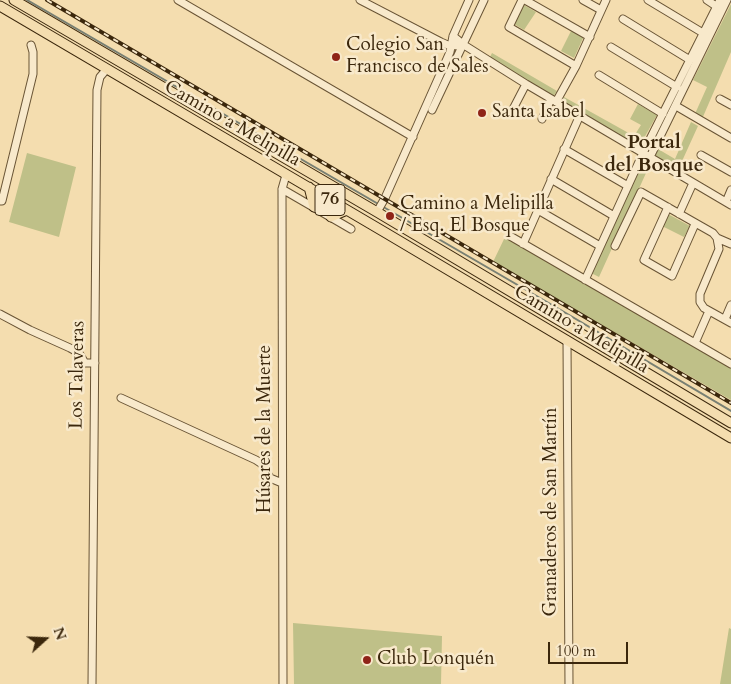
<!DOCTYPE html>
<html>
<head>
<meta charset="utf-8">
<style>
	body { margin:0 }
	#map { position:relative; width:731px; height:684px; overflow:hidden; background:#f4ddaf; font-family:Cardo,serif }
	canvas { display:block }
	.north { position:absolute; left:20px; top:614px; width:50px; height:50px; -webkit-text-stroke:4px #f8e9cb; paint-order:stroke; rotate:70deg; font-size:14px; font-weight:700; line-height:20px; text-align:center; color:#3b270c }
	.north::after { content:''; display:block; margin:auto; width:18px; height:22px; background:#3b270c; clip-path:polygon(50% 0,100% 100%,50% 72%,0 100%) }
	.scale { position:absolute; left:548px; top:642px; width:80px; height:22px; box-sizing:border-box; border:2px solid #3b270c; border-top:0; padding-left:6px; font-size:15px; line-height:18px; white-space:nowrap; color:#3b270c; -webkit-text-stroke:4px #f8e9cb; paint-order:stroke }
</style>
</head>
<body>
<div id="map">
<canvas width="731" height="684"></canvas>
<div class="north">N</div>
<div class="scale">100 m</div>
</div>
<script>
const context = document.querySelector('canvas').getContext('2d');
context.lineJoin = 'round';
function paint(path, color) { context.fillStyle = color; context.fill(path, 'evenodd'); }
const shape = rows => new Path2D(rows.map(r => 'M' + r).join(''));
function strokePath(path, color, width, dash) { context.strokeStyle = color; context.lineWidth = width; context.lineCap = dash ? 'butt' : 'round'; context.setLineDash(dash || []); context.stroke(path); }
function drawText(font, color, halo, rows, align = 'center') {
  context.font = font + ' Cardo,serif'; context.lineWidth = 5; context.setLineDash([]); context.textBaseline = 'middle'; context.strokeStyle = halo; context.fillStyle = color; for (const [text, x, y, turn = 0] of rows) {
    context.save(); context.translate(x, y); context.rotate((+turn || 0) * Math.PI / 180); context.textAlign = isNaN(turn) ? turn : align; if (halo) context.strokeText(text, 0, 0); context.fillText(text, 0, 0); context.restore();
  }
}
paint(shape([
	[731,4,731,52,702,119,694,116,707,87,693,80],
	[524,5,536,12,524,30,514,24],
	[572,29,584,36,574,58,561,51],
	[492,53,557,91,553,97,489,59],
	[564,97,634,136,641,125,630,119,638,104,657,115,639,147,560,103],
	[691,122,698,126,678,170,657,158,655,154,658,149,675,159],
	[27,153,76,167,59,237,9,222],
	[644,158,651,162,599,277,591,273],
	[668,214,690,226,684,237,662,226],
	[505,237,731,367,731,400,493,262],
	[293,623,442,636,441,684,294,684],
	[729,628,731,629,731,684,720,684]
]), '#bfc088');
strokePath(shape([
	[27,0,559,309,731,411]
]), '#787f72', 2);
const minor = shape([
	[178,0,413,137],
	[360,0,441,42,450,46,464,45],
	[522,0,509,27,576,66],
	[525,0,590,37],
	[583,0,601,10],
	[648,0,703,33],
	[707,0,719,8],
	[623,19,690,60],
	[453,36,464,45,526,84,731,205],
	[611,47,677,87],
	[599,75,663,114],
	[720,99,731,105],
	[556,102,576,66,606,0],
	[676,106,731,138],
	[513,109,526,84],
	[432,110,484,0],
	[542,119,551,99],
	[564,149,628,186],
	[701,155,731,172],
	[650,157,727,0],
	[551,179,614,216],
	[282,189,351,229],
	[0,201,2,201,33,74,33,52,31,45],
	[726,202,731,190],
	[668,207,644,260,672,276,695,224],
	[538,210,600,246],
	[377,212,385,198,450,52,453,36,469,0],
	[679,214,693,183],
	[510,236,731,364],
	[717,238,719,249,700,294,700,302,704,308,731,323],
	[523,244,580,115],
	[615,246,641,192,713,233,717,238,731,244],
	[585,280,643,153,720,0],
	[0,314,30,330,70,348,79,353,85,363,95,363],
	[725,319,731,305],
	[567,340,569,684],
	[695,343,709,311],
	[121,398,256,460,262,464,270,478,282,483],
	[92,684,97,90,100,77,106,70],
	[283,684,282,189,286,175]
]);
const major = shape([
	[14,0,377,212,731,423],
	[0,6,386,233,731,438],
	[309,187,314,207],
	[331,217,347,210]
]);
strokePath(minor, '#695435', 9);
strokePath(major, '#3b270c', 11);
strokePath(minor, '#f8e9cb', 7);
strokePath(major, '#f4ddaf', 9);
const rail = shape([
	[47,0,731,403]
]);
strokePath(rail, '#3b270c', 4);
strokePath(rail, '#f8e9cb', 2, [5.5]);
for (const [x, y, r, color] of [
	[336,57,5,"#8f2418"],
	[482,113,5,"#8f2418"],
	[390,216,5,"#8f2418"],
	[367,660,5,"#8f2418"]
]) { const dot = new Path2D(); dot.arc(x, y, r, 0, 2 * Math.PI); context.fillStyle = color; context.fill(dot); strokePath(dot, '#f8e9cb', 2); }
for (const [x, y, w] of [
	[330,200,30]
]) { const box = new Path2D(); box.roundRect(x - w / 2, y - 15.5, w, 31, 4); context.fillStyle = '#f8e9cb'; context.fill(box); strokePath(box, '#3b270c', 1); }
drawText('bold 18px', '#3b270c', null, [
	["76",330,200]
]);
drawText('19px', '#3b270c', '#f8e9cb', [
	["Colegio San",346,46],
	["Francisco de Sales",346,68],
	["Santa Isabel",492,113],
	["Camino a Melipilla",400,205],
	["/ Esq. El Bosque",400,227],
	["Club Lonquén",377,660]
], 'left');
drawText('19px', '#3b270c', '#f8e9cb', [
	["Camino a Melipilla",232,124,30],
	["Camino a Melipilla",581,330,31],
	["Los Talaveras",78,375,-89],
	["Húsares de la Muerte",266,429,-90],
	["Granaderos de San Martín",552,512,-90]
]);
drawText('bold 20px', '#3b270c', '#f8e9cb', [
	["Portal",654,143],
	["del Bosque",654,166]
]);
</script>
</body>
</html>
